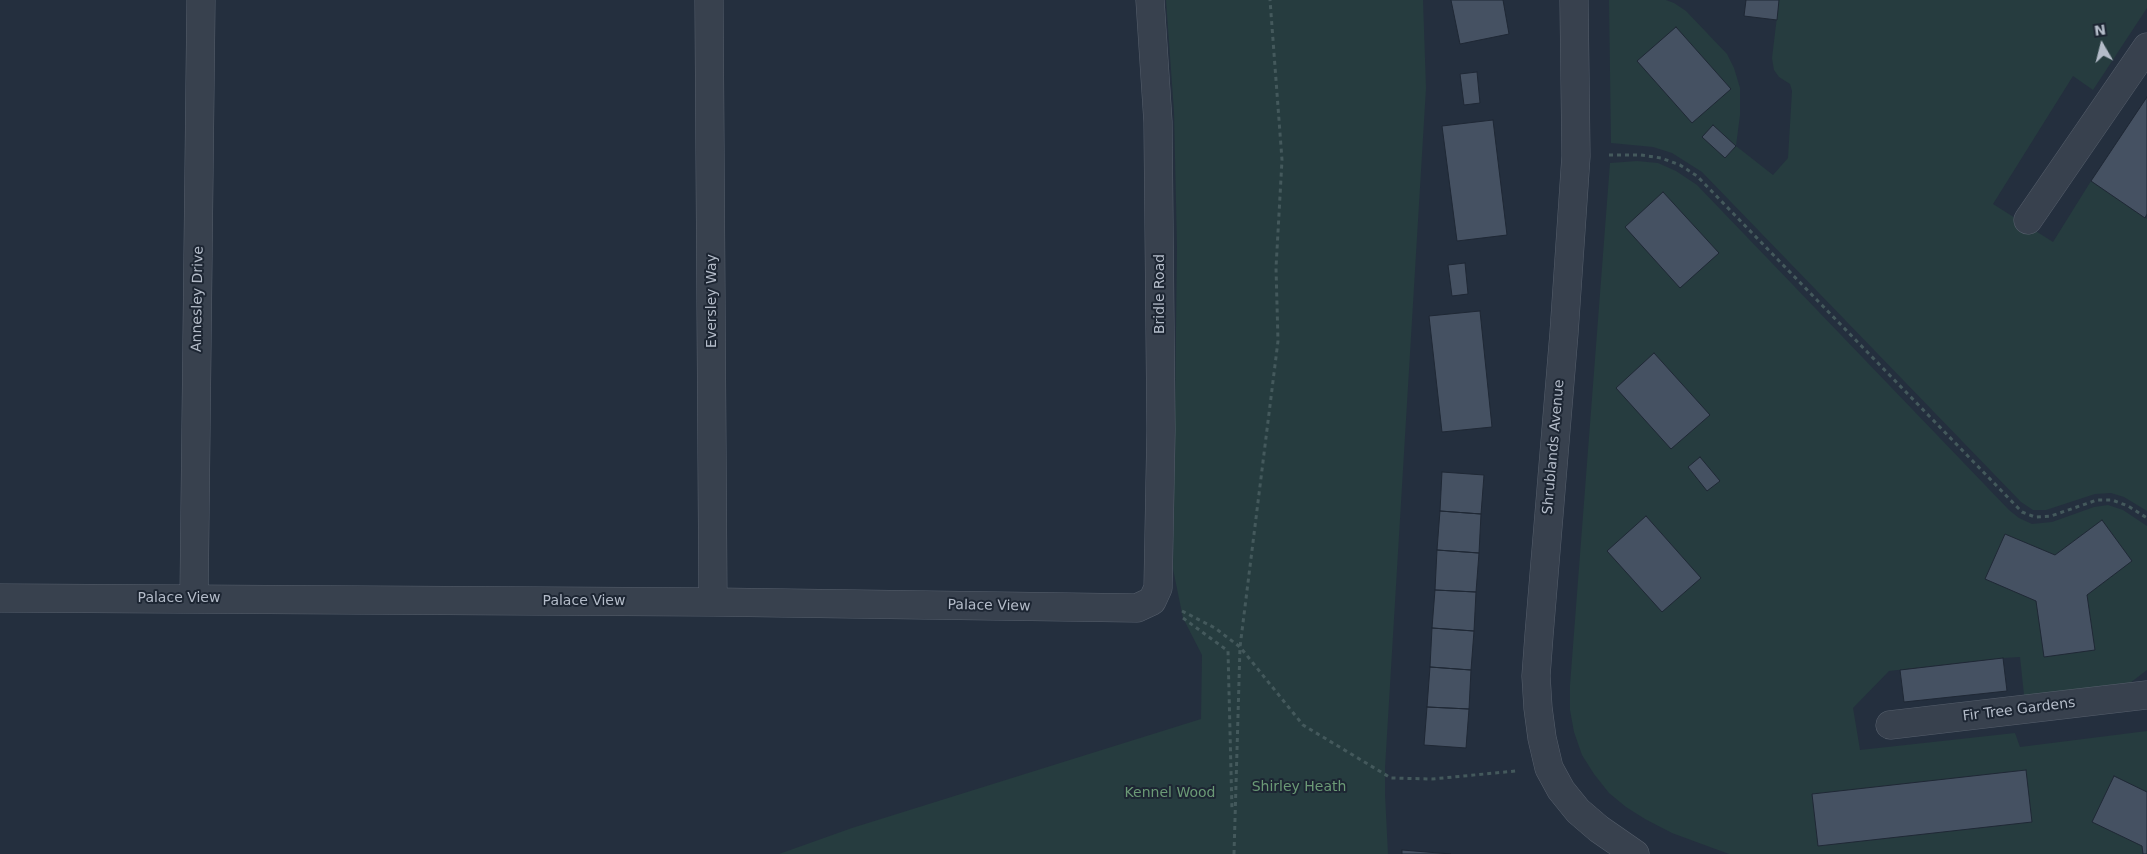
<!DOCTYPE html>
<html>
<head>
<meta charset="utf-8">
<style>
	body { margin:0 }
	#map { position:relative; width:2147px; height:854px; overflow:hidden; background:#242f3e; font-family:"DejaVu Sans",sans-serif }
	canvas { display:block }
	.north { position:absolute; left:2077px; top:20px; width:50px; height:50px; -webkit-text-stroke:4px #1d2633; paint-order:stroke; rotate:352deg; font-size:14px; font-weight:700; line-height:20px; text-align:center; color:#b4bcc9 }
	.north::after { content:''; display:block; margin:auto; width:18px; height:22px; background:#b4bcc9; clip-path:polygon(50% 0,100% 100%,50% 72%,0 100%) }
</style>
</head>
<body>
<div id="map">
<canvas width="2147" height="854"></canvas>
<div class="north">N</div>
</div>
<script>
const context = document.querySelector('canvas').getContext('2d');
context.lineJoin = 'round';
function paint(path, color) { context.fillStyle = color; context.fill(path, 'evenodd'); }
const shape = rows => new Path2D(rows.map(r => 'M' + r).join(''));
function strokePath(path, color, width, dash) { context.strokeStyle = color; context.lineWidth = width; context.lineCap = dash ? 'butt' : 'round'; context.setLineDash(dash || []); context.stroke(path); }
function drawText(font, color, halo, rows, align = 'center') {
  context.font = font + ' "DejaVu Sans",sans-serif'; context.lineWidth = 4; context.setLineDash([]); context.textBaseline = 'middle'; context.strokeStyle = halo; context.fillStyle = color; for (const [text, x, y, turn = 0] of rows) {
    context.save(); context.translate(x, y); context.rotate((+turn || 0) * Math.PI / 180); context.textAlign = isNaN(turn) ? turn : align; if (halo) context.strokeText(text, 0, 0); context.fillText(text, 0, 0); context.restore();
  }
}
paint(shape([
	[1166,0,1423,0,1426,88,1385,768,1385,794,1388,854,779,854,852,828,1201,719,1202,655,1183,618,1173,569,1177,247,1174,112],
	[1609,0,1666,0,1674,3,1686,11,1727,54,1734,68,1740,88,1740,115,1736,146,1773,175,1788,158,1792,91,1790,84,1779,77,1774,70,1772,58,1779,0,2147,0,2147,8,2093,90,2073,76,1993,204,2053,242,2091,181,2147,219,2147,511,2124,497,2111,493,2095,494,2046,510,2033,510,2021,502,1702,172,1672,153,1653,147,1611,143],
	[1637,161,1658,163,1676,171,1697,185,2009,510,2019,518,2032,524,2052,522,2094,507,2108,505,2123,510,2147,526,2147,670,2130,683,2117,687,2029,697,2024,695,2020,657,2003,658,1889,671,1853,708,1860,750,2015,733,2020,747,2147,731,2147,854,1729,854,1672,833,1645,819,1626,807,1609,793,1594,774,1582,755,1574,732,1570,710,1570,685,1610,163]
]), '#263c3f');
const building = shape([
	[1451,0,1503,0,1509,34,1460,44,1451,0],
	[1746,0,1779,0,1777,20,1744,16,1746,0],
	[1676,27,1731,89,1692,123,1637,61,1676,27],
	[1477,72,1480,103,1464,105,1460,74,1477,72],
	[2147,97,2147,214,2145,218,2091,181,2147,97],
	[1493,120,1507,235,1457,241,1442,126,1493,120],
	[1713,125,1736,146,1725,158,1702,137,1713,125],
	[1663,192,1719,253,1680,288,1625,227,1663,192],
	[1465,263,1468,294,1452,296,1448,265,1465,263],
	[1480,311,1492,427,1442,432,1429,316,1480,311],
	[1654,353,1710,415,1671,449,1616,388,1654,353],
	[1700,457,1720,481,1707,491,1688,467,1700,457],
	[1442,472,1484,475,1481,514,1440,511,1442,472],
	[1440,511,1481,514,1479,553,1437,550,1440,511],
	[1646,516,1701,578,1662,612,1607,551,1646,516],
	[2102,520,2132,561,2087,595,2095,650,2044,657,2036,601,1985,579,2005,534,2055,555,2102,520],
	[1437,550,1479,553,1476,592,1435,590,1437,550],
	[1435,590,1476,592,1474,631,1432,628,1435,590],
	[1432,628,1474,631,1471,670,1430,667,1432,628],
	[2003,658,2007,691,1904,702,1900,670,2003,658],
	[1430,667,1471,670,1469,709,1427,707,1430,667],
	[1427,707,1469,709,1466,748,1424,745,1427,707],
	[2026,770,2032,822,1818,846,1812,794,2026,770],
	[2114,776,2147,792,2147,854,2143,854,2142,846,2092,822,2114,776],
	[1402,850,1451,854,1402,854,1402,850]
]);
paint(building, '#455162');
strokePath(building, '#1f2835', 1);
const minor = shape([
	[709,0,713,602],
	[1574,0,1576,156,1564,333,1539,635,1536,676,1538,708,1542,738,1549,768,1561,790,1578,811,1599,829,1635,854],
	[2028,220,2147,47],
	[0,598,713,602,1137,608,1152,601,1158,588,1161,430,1158,122,1150,0],
	[194,598,201,0],
	[1890,725,2147,695]
]);
strokePath(minor, '#565f6c', 29);
strokePath(shape([
	[1609,155,1641,155,1661,158,1680,165,1697,176,2022,512,2035,517,2051,516,2097,500,2112,500,2128,506,2147,518],
	[1182,611,1215,628,1240,647,1303,725,1391,778,1432,779,1516,771],
	[1183,618,1228,651,1232,811],
	[1234,854,1240,647,1278,341,1276,268,1282,160,1270,0]
]), '#44595c', 3, [4, 4]);
strokePath(minor, '#38414e', 28);
drawText('14px', '#b4bcc9', '#1d2633', [
	["Bridle Road",1160,294,-90],
	["Annesley Drive",198,299,-89],
	["Eversley Way",712,301,-90],
	["Shrublands Avenue",1554,447,-85],
	["Palace View",179,598],
	["Palace View",584,601],
	["Palace View",989,606,1],
	["Fir Tree Gardens",2019,710,-7]
]);
drawText('14px', '#6b9a76', '#1d2633', [
	["Shirley Heath",1299,787],
	["Kennel Wood",1170,793]
]);
</script>
</body>
</html>
